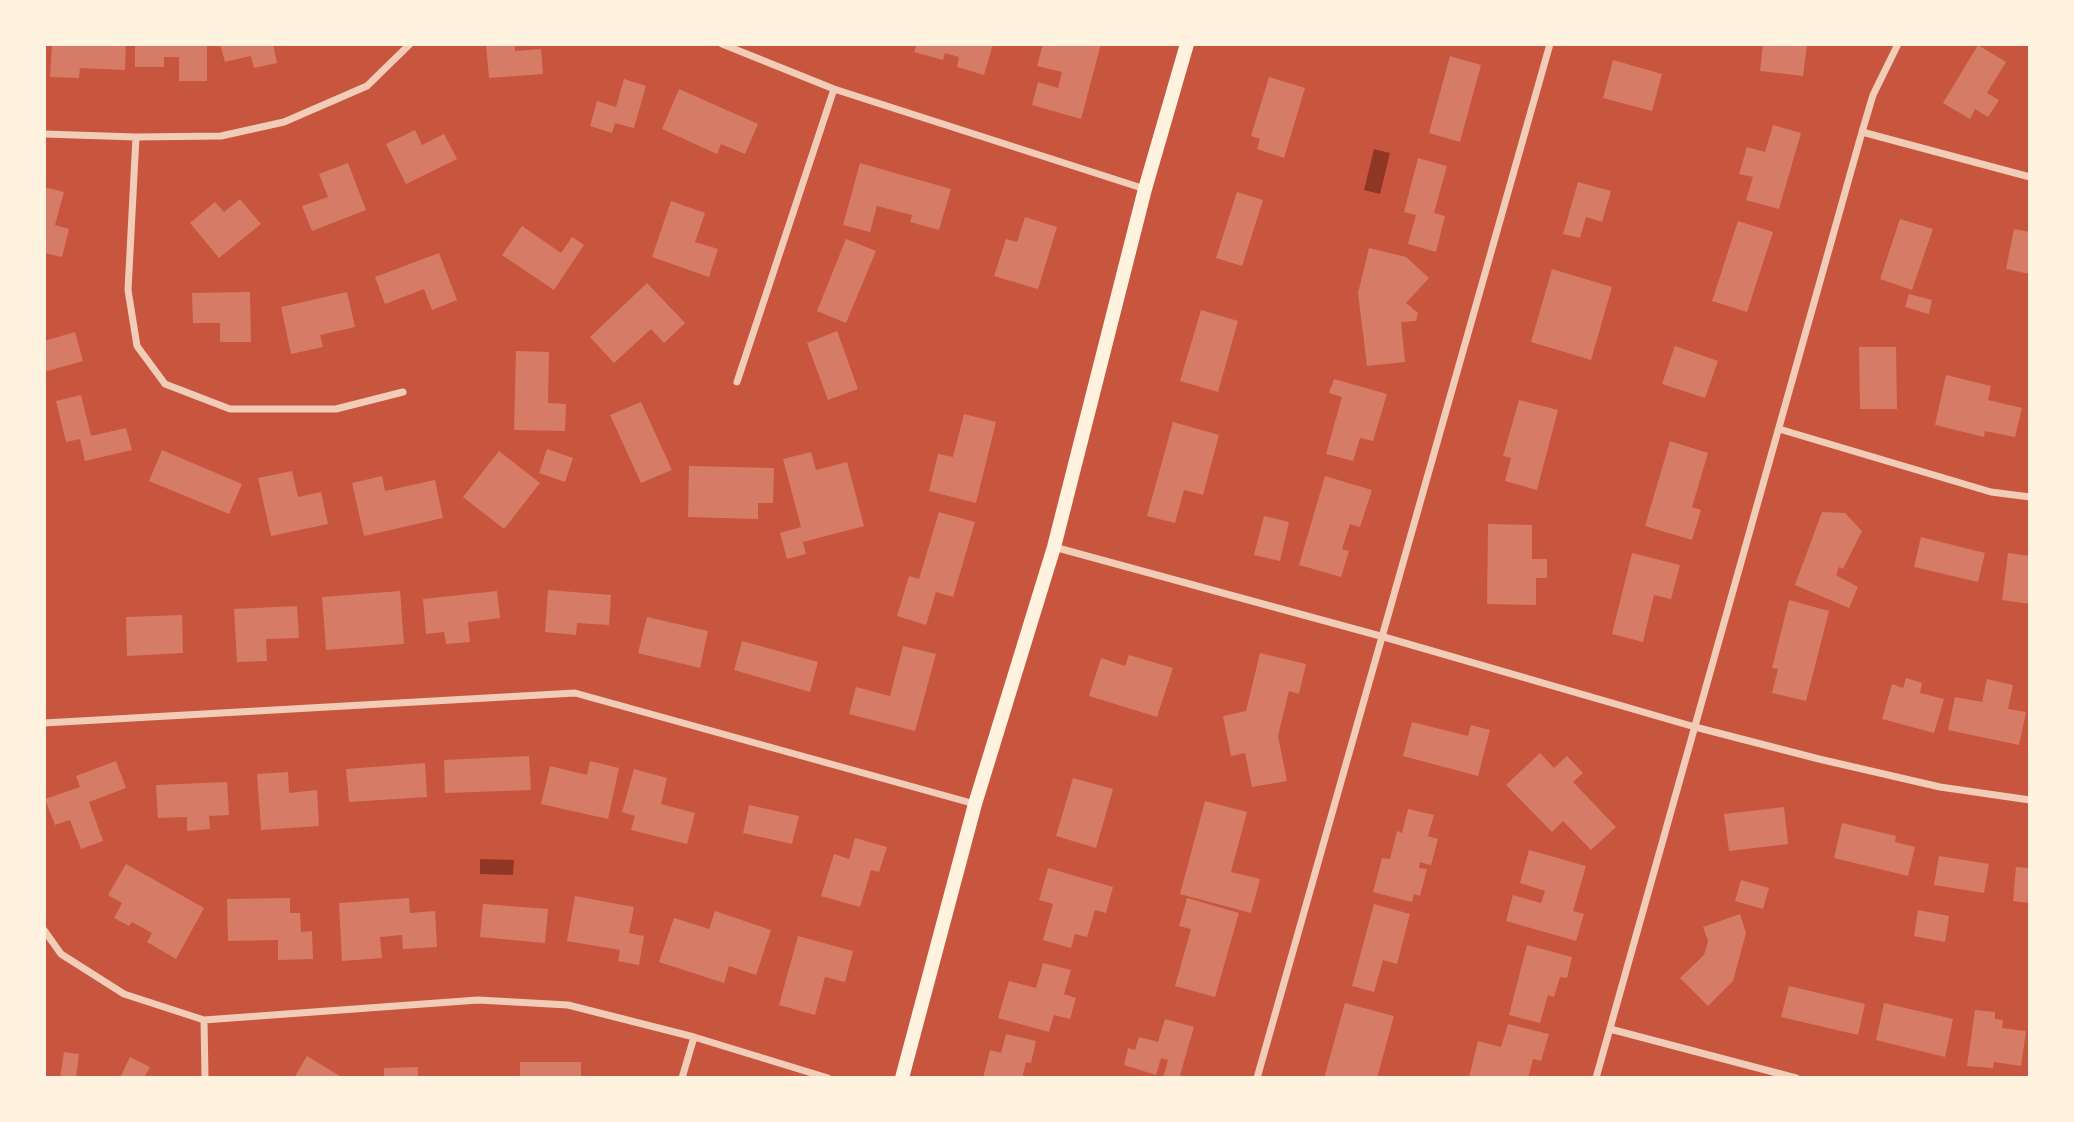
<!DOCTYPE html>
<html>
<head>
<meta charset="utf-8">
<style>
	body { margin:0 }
	#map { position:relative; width:2074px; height:1122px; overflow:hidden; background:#c8553d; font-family:"PT Sans Narrow",sans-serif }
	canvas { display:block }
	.frame { position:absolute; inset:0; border:46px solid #fff3e0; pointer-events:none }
</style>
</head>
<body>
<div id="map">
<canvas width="2074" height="1122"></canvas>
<div class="frame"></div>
</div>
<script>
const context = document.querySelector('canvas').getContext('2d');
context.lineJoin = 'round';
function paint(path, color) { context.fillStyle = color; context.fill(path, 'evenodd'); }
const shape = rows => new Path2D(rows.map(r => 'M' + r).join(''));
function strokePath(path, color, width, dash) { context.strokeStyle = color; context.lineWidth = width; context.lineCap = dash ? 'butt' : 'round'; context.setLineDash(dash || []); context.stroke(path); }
paint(shape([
	[1374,149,1390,153,1380,194,1364,190],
	[480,859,514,860,513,875,480,874]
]), '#8f3625');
paint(shape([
	[52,44,126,44,125,70,80,68,79,78,50,77],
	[135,44,207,44,207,81,179,81,179,57,164,57,164,67,135,67],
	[220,44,273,44,277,63,254,68,251,56,225,62],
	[486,44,515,44,515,51,541,49,543,74,489,78],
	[917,44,993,44,984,75,957,67,959,57,945,53,943,60,914,52],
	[1043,44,1101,44,1081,119,1032,105,1038,82,1058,88,1062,72,1037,66],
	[1763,44,1807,44,1803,76,1760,71],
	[1978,45,2006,62,1987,93,1999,100,1988,117,1975,109,1970,119,1943,103],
	[1450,56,1481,65,1460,142,1429,133],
	[1613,60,1662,74,1652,111,1603,98],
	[1269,77,1305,88,1284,158,1257,149,1260,139,1251,136],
	[624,79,646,86,634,128,615,123,612,133,590,126,597,101,616,107],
	[679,89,758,124,745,154,721,144,717,154,662,129],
	[1773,125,1801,133,1779,209,1746,200,1753,177,1739,174,1747,147,1765,152],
	[415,130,422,145,444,134,457,159,406,184,386,144],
	[1418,158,1447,166,1434,213,1445,216,1436,252,1408,244,1416,215,1404,212],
	[348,163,366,210,312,231,302,206,328,197,319,174],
	[860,163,951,189,939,230,910,222,912,215,877,206,870,232,843,225],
	[1578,182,1611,191,1602,222,1586,217,1580,238,1563,234],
	[44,187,64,192,55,225,69,229,62,257,44,253],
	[1237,192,1263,200,1242,266,1216,258],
	[240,199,261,224,219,258,190,223,215,202,224,212],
	[671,201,705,213,695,242,718,249,709,277,652,257],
	[1025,217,1057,227,1038,289,994,276,1006,239,1017,242],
	[1900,219,1933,229,1912,290,1880,279],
	[1738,221,1773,232,1747,312,1712,301],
	[522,226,561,253,572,237,584,245,554,290,502,255],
	[2014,229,2030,232,2030,274,2006,269],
	[846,239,876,251,846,323,817,311],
	[1369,248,1406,257,1429,278,1406,303,1418,313,1416,321,1401,322,1405,362,1367,366,1358,293],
	[439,253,457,300,432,310,424,289,385,304,375,277],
	[1552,269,1612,287,1591,360,1531,342],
	[647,283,685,323,664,343,651,329,614,363,590,337],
	[250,292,251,342,220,342,220,323,193,323,192,293],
	[347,292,355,327,320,335,323,347,291,354,281,307],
	[1909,294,1932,300,1929,314,1905,307],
	[1201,310,1238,321,1218,392,1180,381],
	[837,331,858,389,828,400,807,343],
	[75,332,83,361,44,372,44,341],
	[1675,346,1718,361,1705,398,1662,384],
	[1859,347,1896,347,1897,409,1860,409],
	[516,351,549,352,548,403,566,404,565,431,514,430],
	[1946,375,1991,386,1988,400,2022,408,2015,437,1985,431,1984,437,1935,425],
	[1334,379,1387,394,1373,441,1360,438,1353,461,1326,454,1342,397,1329,393],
	[81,395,91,436,126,428,132,450,85,461,80,439,66,442,56,401],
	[1519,400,1558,410,1537,490,1505,481,1511,458,1503,456],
	[641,402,672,470,641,483,610,415],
	[964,414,996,422,976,503,929,491,938,454,953,457],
	[1173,422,1219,435,1203,495,1184,490,1175,523,1147,516],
	[1670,441,1708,453,1692,507,1701,510,1692,540,1645,526],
	[547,449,573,458,565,482,539,473],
	[162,450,242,484,229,514,149,481],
	[499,451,540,483,504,529,463,497],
	[811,452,816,470,847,462,864,526,803,542,806,554,787,559,780,533,801,527,783,459],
	[689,466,774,468,773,503,758,503,758,519,688,517],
	[292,471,298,497,321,492,328,524,271,536,258,478],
	[382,476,385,491,435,480,443,518,364,536,352,483],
	[1325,476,1372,490,1360,527,1350,524,1342,549,1349,551,1341,577,1299,565],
	[939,512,975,522,953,597,936,592,926,625,897,616,909,576,919,579],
	[1822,512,1845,513,1862,531,1843,569,1839,567,1836,575,1858,587,1849,608,1795,585],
	[1264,516,1289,522,1280,561,1254,555],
	[1488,524,1532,525,1532,559,1547,559,1547,578,1536,578,1536,605,1487,604],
	[1921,537,1985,553,1978,582,1914,567],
	[1632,553,1680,565,1671,599,1654,595,1643,642,1612,634],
	[2008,553,2030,556,2030,604,2002,600],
	[548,590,611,595,609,625,577,623,576,635,545,632],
	[400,591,404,644,326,650,322,597],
	[497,591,500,618,468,622,470,642,446,644,444,632,426,634,423,599],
	[1789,600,1829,611,1806,701,1772,693,1778,669,1772,668],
	[297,606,299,638,266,639,267,661,237,662,234,609],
	[182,615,183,653,127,656,126,617],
	[647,617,708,631,700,668,638,653],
	[742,641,818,662,810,692,734,670],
	[903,646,936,654,915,731,849,714,856,687,890,696],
	[1260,653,1306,664,1299,694,1289,691,1278,736,1287,781,1252,787,1245,753,1231,756,1223,716,1246,711],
	[1129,655,1173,668,1157,717,1089,696,1101,658,1125,666],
	[1906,678,1922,683,1920,693,1944,699,1934,733,1882,719,1892,684,1903,688],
	[1987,679,2013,685,2008,709,2026,712,2019,745,1948,730,1955,697,1982,702],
	[1412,722,1468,736,1471,725,1490,730,1478,776,1403,756],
	[1540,753,1554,768,1567,756,1583,773,1573,782,1616,827,1591,850,1563,821,1552,832,1506,785],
	[529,756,531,790,445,793,444,760],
	[116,761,126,788,89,802,103,841,81,849,70,820,55,825,45,799,80,787,76,776],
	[590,761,619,768,608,819,541,804,550,766,587,775],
	[425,763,427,797,349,802,346,769],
	[634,769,667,778,661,804,695,813,687,844,631,830,635,816,622,812],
	[288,772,289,793,317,790,319,826,261,830,257,774],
	[1073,778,1113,789,1096,848,1056,836],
	[227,782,229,815,209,816,210,829,187,831,187,817,158,818,156,785],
	[1205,801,1247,812,1231,872,1260,879,1251,913,1180,894],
	[749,805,799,816,792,844,743,833],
	[1784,807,1788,844,1729,851,1724,814],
	[1408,809,1434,815,1428,836,1438,839,1431,865,1420,862,1419,868,1427,869,1420,896,1414,894,1412,902,1373,892,1382,858,1390,859,1397,831,1402,833],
	[1842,823,1896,836,1895,842,1915,847,1908,876,1834,858],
	[855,838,887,847,879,872,871,870,860,907,821,896,834,854,849,859],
	[1529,850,1586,866,1573,911,1584,914,1576,941,1506,921,1513,895,1541,903,1545,891,1520,883],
	[1939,856,1989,864,1984,893,1934,885],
	[126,864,204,908,176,959,147,942,152,933,132,922,129,926,114,918,122,903,108,895],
	[2016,867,2030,868,2030,903,2013,901],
	[1048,868,1113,887,1106,913,1095,910,1087,937,1075,934,1071,948,1043,940,1053,904,1039,900],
	[1741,880,1769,888,1763,909,1735,901],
	[575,896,634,907,629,933,644,936,639,965,618,961,620,950,567,941],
	[290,898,290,913,300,913,301,932,312,931,313,959,278,960,278,940,228,941,227,899],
	[409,898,410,913,435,911,437,947,403,949,402,935,380,937,382,958,342,961,339,903],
	[1187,898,1239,913,1215,997,1175,986,1191,929,1179,926],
	[483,904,548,909,545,943,480,937],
	[1374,904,1410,914,1397,964,1383,960,1374,992,1352,986],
	[1918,910,1949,916,1945,942,1914,936],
	[715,911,771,930,756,975,729,966,724,983,659,962,674,918,709,929],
	[1740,914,1746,933,1733,981,1708,1006,1680,978,1704,955,1708,941,1703,927],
	[798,936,853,951,845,982,825,977,815,1015,779,1005],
	[1527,945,1572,957,1567,978,1560,977,1554,997,1548,995,1540,1023,1509,1015],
	[1043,963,1071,970,1064,994,1076,998,1070,1019,1054,1015,1049,1032,998,1018,1009,981,1036,988],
	[1789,986,1865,1004,1858,1035,1781,1017],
	[1345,1003,1394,1016,1377,1078,1324,1078],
	[1884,1003,1953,1019,1945,1057,1876,1040],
	[1975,1010,1995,1012,1995,1019,2003,1020,2002,1028,2026,1031,2021,1066,1994,1062,1993,1068,1967,1066],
	[1165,1019,1194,1027,1180,1075,1189,1078,1163,1078,1168,1060,1161,1058,1156,1075,1124,1065,1128,1048,1135,1050,1139,1037,1158,1042],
	[1508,1024,1549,1034,1541,1061,1533,1059,1528,1078,1475,1078,1469,1077,1478,1041,1501,1047],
	[1006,1034,1036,1041,1031,1063,1026,1062,1022,1078,983,1078,990,1050,1001,1053],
	[64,1052,79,1054,76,1078,60,1078],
	[307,1056,343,1078,294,1078],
	[130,1057,150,1067,144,1078,120,1078],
	[520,1062,581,1062,581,1078,520,1078],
	[418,1067,418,1078,384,1078,384,1068]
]), '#d67c66');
strokePath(shape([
	[722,44,834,89,1145,189],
	[1862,132,2030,177],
	[44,134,136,137,221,136,284,122,367,86,410,44],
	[136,137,128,290,137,346,165,384,230,409,336,409,403,392],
	[737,382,834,89],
	[1779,429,1991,492,2030,497],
	[1054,547,1384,637,1695,727,1819,759,1940,787,2030,800],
	[44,723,575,693,975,804],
	[44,930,61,954,124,994,204,1020,478,1000,568,1005,694,1037,828,1078],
	[204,1020,205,1078],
	[1610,1029,1796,1078],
	[682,1078,694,1037],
	[1257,1078,1550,44],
	[1596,1078,1862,132,1873,95,1898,44]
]), '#f1ccb7', 7);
strokePath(shape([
	[902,1078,975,804,1054,547,1145,189,1187,44]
]), '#fff3e0', 14);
</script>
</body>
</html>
